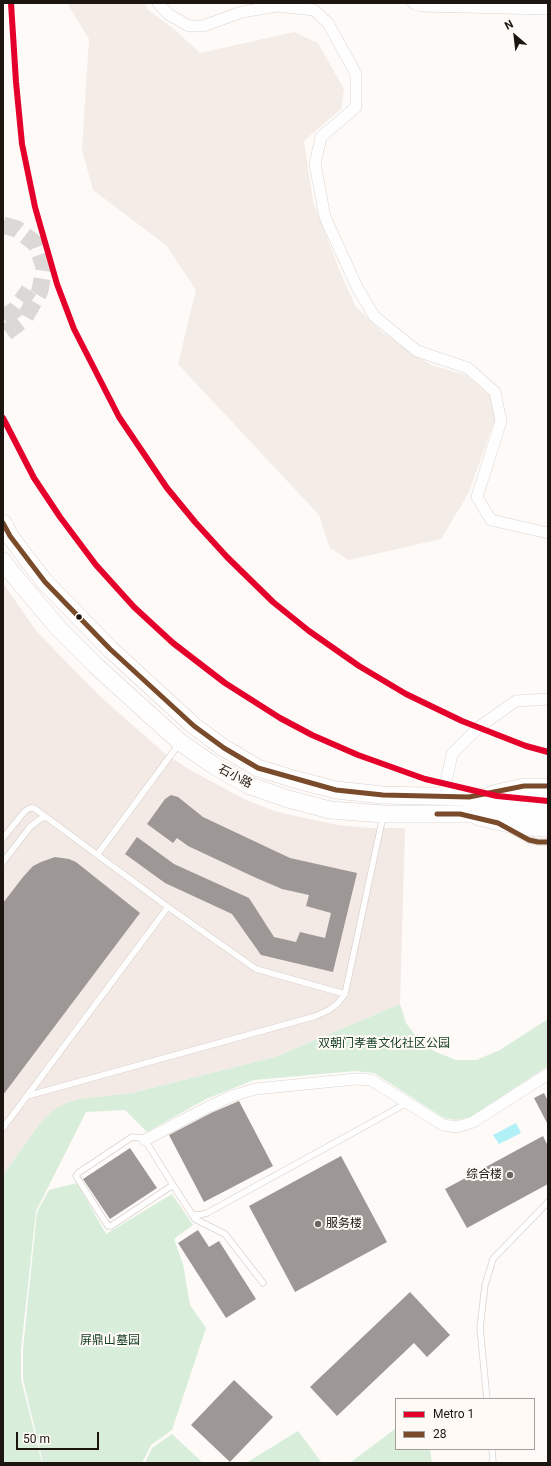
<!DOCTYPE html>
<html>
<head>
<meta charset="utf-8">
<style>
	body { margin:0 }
	#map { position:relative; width:551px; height:1466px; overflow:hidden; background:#fdfaf8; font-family:Roboto,sans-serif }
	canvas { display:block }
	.frame { position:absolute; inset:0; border:4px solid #1d150f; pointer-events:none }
	.legend { position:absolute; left:395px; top:1398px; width:140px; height:52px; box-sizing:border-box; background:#fffaf6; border:1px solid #a59e9a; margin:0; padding:5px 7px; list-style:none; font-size:12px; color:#1d150f }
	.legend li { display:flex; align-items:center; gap:8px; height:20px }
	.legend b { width:20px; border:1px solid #a59e9a }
	.north { position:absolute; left:495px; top:16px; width:40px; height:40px; -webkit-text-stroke:3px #fffaf6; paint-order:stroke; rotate:332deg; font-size:11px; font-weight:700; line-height:16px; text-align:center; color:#1d150f }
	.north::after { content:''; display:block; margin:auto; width:14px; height:18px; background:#1d150f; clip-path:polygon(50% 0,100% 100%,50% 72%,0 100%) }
	.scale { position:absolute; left:16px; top:1432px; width:83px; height:18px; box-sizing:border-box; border:2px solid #1d150f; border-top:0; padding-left:5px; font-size:12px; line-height:14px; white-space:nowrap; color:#1d150f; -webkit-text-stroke:3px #fffaf6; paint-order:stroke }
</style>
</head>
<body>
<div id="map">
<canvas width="551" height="1466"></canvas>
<div class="frame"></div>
<ul class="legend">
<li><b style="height:5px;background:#e4002b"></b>Metro 1</li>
<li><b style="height:5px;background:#7a4b2a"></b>28</li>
</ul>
<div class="north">N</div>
<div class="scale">50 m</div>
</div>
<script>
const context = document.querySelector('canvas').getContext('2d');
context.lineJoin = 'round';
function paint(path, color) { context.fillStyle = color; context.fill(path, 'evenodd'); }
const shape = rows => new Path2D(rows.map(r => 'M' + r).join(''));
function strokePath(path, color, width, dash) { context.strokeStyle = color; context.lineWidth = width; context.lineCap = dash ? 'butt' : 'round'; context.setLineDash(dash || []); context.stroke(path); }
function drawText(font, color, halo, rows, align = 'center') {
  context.font = font + ' Roboto,"Noto Sans SC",sans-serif'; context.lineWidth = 4; context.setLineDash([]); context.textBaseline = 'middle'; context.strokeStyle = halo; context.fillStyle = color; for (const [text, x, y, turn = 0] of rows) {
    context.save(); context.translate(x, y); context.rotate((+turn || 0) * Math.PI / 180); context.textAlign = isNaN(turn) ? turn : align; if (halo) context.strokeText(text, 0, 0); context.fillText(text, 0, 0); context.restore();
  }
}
paint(shape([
	[3,583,37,632,101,697,163,752,190,770,246,800,277,812,338,825,368,828,405,828,400,1004,275,1057,132,1093,79,1099,66,1103,41,1122,3,1175]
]), '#f3eae6');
paint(shape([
	[67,3,145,3,148,10,174,29,200,53,294,32,318,43,344,89,341,109,304,141,313,201,343,279,356,307,382,332,431,365,466,375,490,396,496,417,468,494,441,539,349,560,330,548,319,515,178,364,196,290,166,245,93,190,82,150,89,39]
]), '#f4ece6');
paint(shape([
	[400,1004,406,1023,418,1039,434,1051,456,1060,476,1060,500,1050,548,1019,548,1066,471,1117,456,1120,444,1118,374,1073,355,1071,254,1080,206,1099,147,1132,125,1110,86,1112,36,1211,21,1349,21,1379,42,1463,3,1463,3,1175,41,1122,54,1110,66,1103,79,1099,132,1093,275,1057],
	[77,1183,106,1234,172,1194,193,1225,174,1239,183,1264,190,1305,206,1328,172,1430,151,1445,142,1463,43,1463,23,1379,23,1349,37,1212,49,1190],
	[396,1428,396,1449,430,1449,432,1463,350,1463],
	[298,1431,322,1463,246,1463],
	[172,1434,203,1463,145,1463,152,1448]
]), '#d8eedb');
paint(shape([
	[516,1123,521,1133,499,1144,493,1135]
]), '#b2f0f8');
paint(shape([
	[171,795,178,797,203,817,290,858,357,873,333,972,261,955,232,914,165,883,125,854,137,837,174,864,249,898,274,937,296,942,300,932,325,938,331,913,306,906,309,895,282,889,254,877,188,846,177,838,173,843,147,824,165,799],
	[55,857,69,859,76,862,140,913,3,1095,3,903,23,877,33,866,41,862],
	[544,1093,548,1101,548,1125,534,1098],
	[239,1101,273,1166,204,1202,169,1135,211,1113],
	[543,1136,548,1146,548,1184,467,1228,445,1189],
	[130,1148,157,1188,110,1219,83,1179],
	[341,1156,387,1242,295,1292,249,1206],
	[198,1230,209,1247,219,1241,256,1299,226,1318,178,1243],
	[410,1292,450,1335,427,1357,414,1343,337,1416,310,1387],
	[234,1380,273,1417,230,1462,191,1425]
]), '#9d9895');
strokePath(shape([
	[3,225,17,229,36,244,44,266,40,291,24,319,3,335],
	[3,317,15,310,29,290]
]), '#dbd8d5', 17, [17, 8]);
const lane = shape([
	[512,831,529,840,538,842,548,842],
	[3,838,25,811,30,808,34,808,46,817],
	[97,855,179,744],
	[3,862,30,827,40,819,46,817,168,907,256,969,345,994,383,816],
	[27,1096,316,1016,329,1010,338,1003,345,994],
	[3,1128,168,907],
	[173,1185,111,1226,108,1226,76,1176,78,1173,132,1137,142,1138,145,1140,173,1185,195,1219,225,1234,263,1283],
	[192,1214,199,1215,207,1213,407,1103],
	[487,1399,480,1328,485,1285,493,1259,548,1202],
	[492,1449,493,1463]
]);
const street = shape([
	[158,3,168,14,189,26,203,26,242,12,277,6,314,10,328,23,356,74,356,107,321,137,315,164,325,217,357,287,374,316,417,351,468,368,495,392,501,421,477,497,491,520,548,533],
	[413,3,421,6,548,9],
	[443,796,452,754,479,727,516,701,548,699],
	[145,1140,208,1107,232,1096,255,1089,356,1079,371,1080,443,1125,457,1127,473,1122,548,1074]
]);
const secondary = shape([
	[492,793,524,786,548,786],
	[478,818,523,828,548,829]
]);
const primary = shape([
	[3,523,10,536,27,559,45,582,110,649,194,726,224,748,258,768,297,780,336,790,383,795,469,797,548,797],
	[3,561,11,572,60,630,95,665,180,742,213,765,248,785,288,799,330,810,383,814,548,814]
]);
strokePath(lane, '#dad4d0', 7);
strokePath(street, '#dad4d0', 12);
strokePath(secondary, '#dad4d0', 16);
strokePath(primary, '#dad4d0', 18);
strokePath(lane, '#fffefe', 5.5);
strokePath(street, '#fffefe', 11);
strokePath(secondary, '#fffefe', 15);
strokePath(primary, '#fffefe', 17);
strokePath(shape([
	[3,523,10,536,45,582,110,649,194,726,224,748,258,768,336,790,383,795,469,797,524,786,548,786],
	[437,814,460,814,498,823,529,840,538,842,548,842]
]), '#7a4b2a', 5);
strokePath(shape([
	[11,3,16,82,22,144,35,207,57,284,74,329,119,417,167,488,195,522,227,557,273,602,309,631,359,666,406,694,462,721,526,746,548,752],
	[3,418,34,478,60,517,96,565,134,607,173,643,225,683,280,718,312,735,358,755,425,779,497,796,548,801]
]), '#e4002b', 6);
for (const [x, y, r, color] of [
	[79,617,3.5,"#1d150f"],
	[510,1175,4,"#6b6561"],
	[318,1224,4,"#6b6561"]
]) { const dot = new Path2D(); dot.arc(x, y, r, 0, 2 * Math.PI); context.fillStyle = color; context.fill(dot); strokePath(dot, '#fffaf6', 1.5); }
drawText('12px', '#1d150f', '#fffaf6', [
	["石小路",235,777,27]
]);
drawText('12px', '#133e21', '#fffaf6', [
	["双朝门孝善文化社区公园",384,1044],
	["屏鼎山墓园",110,1341]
]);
drawText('12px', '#1d150f', '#fffaf6', [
	["综合楼",502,1175],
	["服务楼",326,1224,"left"]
], 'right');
</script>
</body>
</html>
